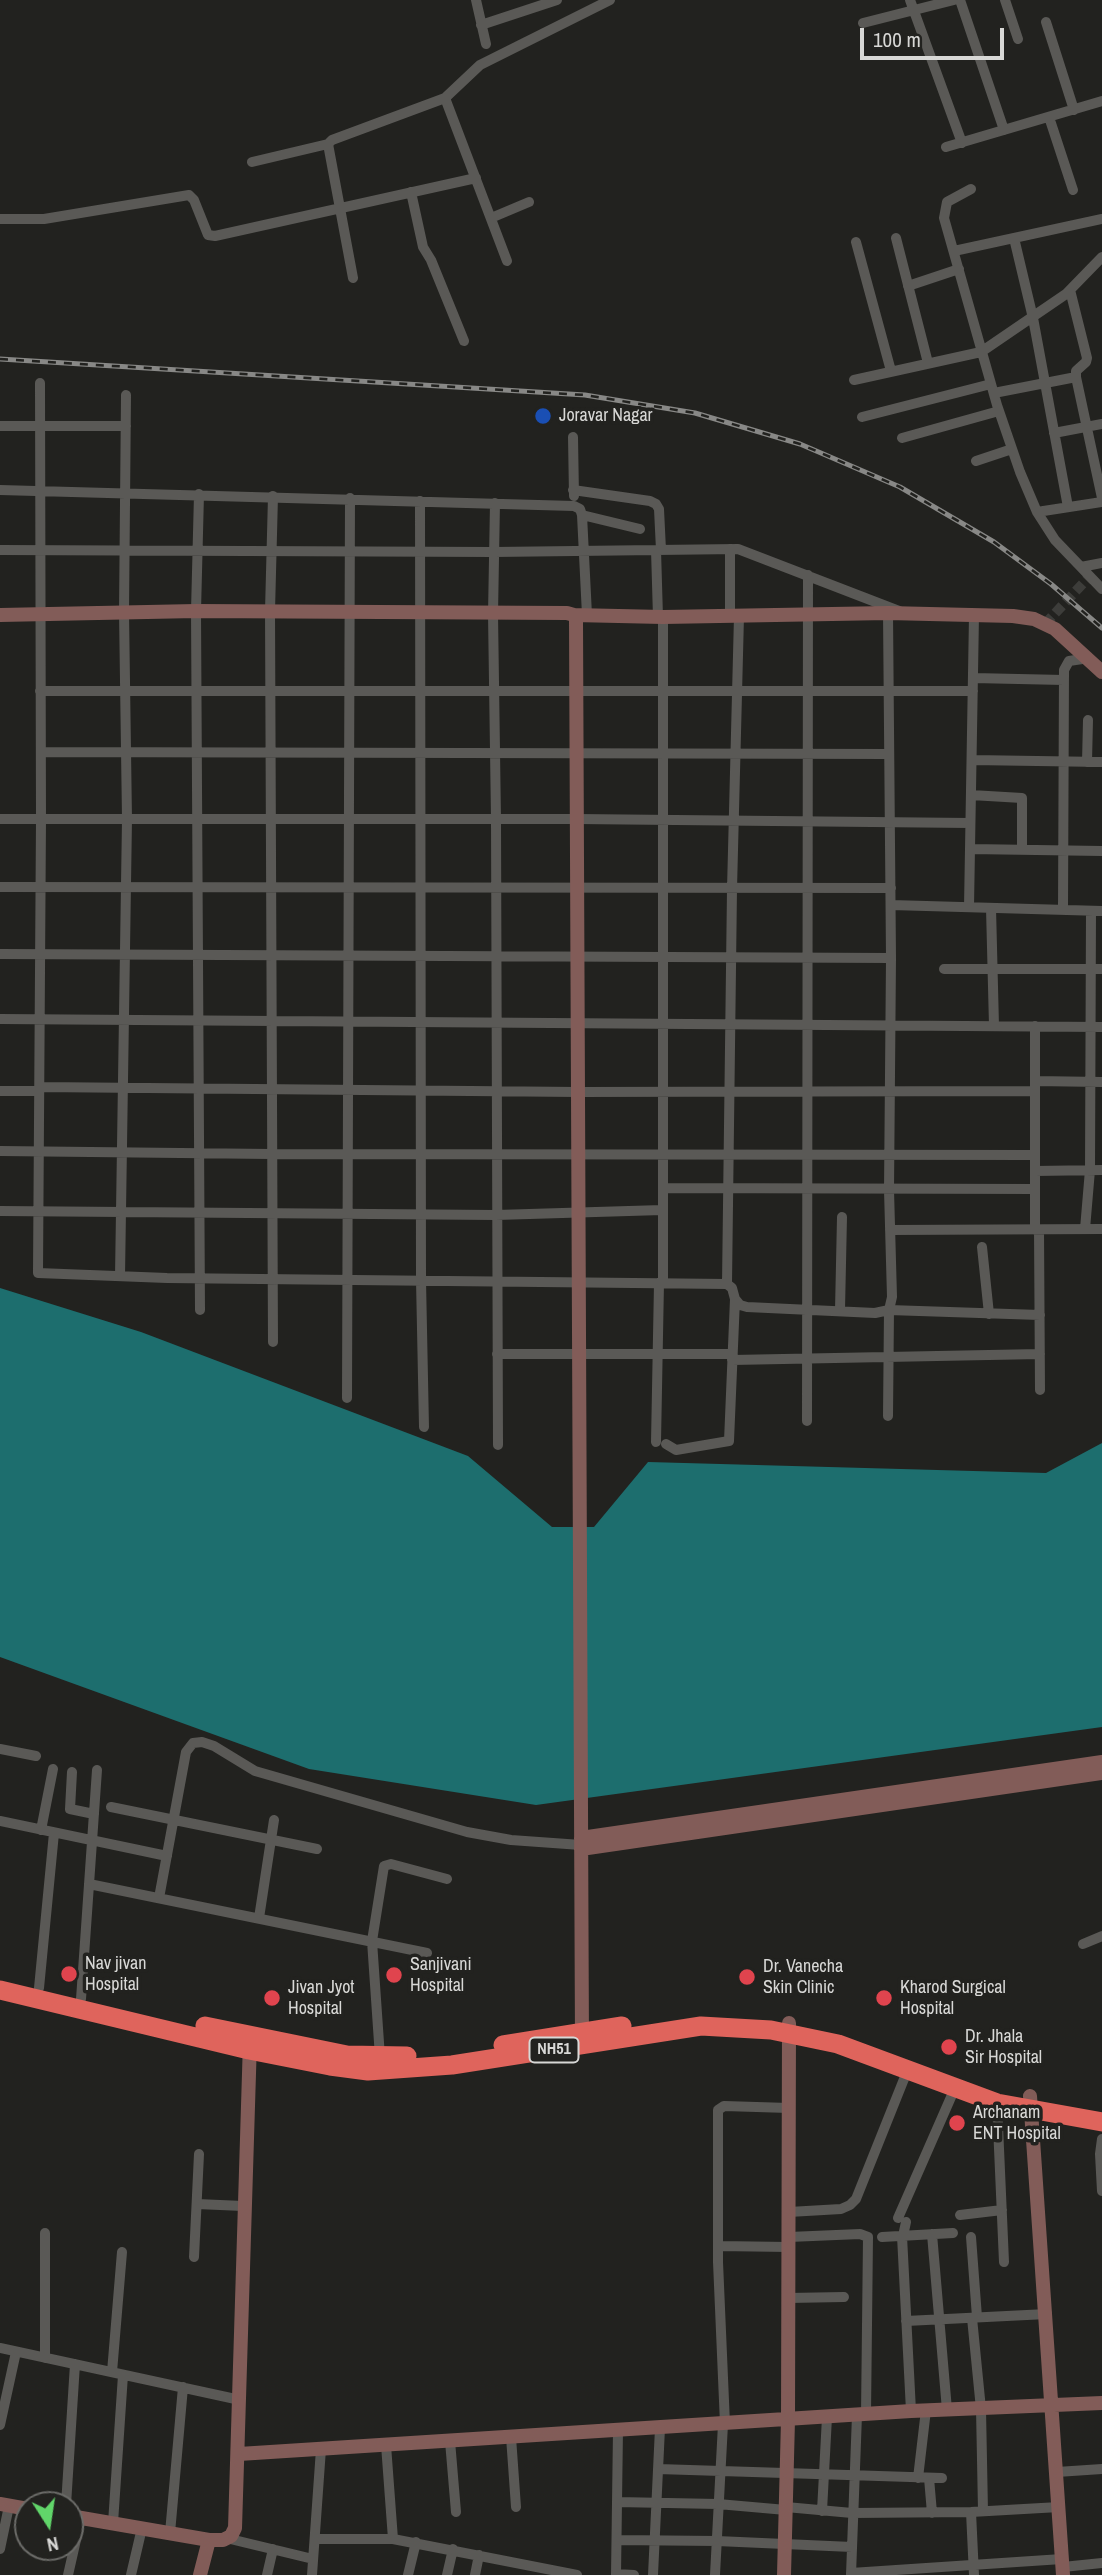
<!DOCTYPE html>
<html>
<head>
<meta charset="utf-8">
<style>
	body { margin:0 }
	#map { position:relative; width:1102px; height:2575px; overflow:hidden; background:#22221f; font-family:"Archivo Narrow",sans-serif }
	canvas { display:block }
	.north { position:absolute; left:14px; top:2491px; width:70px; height:70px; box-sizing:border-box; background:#22221f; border:2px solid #6b6b68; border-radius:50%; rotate:168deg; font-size:19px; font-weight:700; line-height:28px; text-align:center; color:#d8d8d6 }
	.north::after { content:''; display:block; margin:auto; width:24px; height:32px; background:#61d56a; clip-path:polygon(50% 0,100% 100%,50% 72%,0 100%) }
	.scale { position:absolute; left:860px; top:28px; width:144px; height:32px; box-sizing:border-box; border:4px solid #d8d8d6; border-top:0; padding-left:9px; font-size:21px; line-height:24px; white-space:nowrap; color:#d8d8d6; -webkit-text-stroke:5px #22221f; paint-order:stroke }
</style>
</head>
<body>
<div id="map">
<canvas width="1102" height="2575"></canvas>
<div class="north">N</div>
<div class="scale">100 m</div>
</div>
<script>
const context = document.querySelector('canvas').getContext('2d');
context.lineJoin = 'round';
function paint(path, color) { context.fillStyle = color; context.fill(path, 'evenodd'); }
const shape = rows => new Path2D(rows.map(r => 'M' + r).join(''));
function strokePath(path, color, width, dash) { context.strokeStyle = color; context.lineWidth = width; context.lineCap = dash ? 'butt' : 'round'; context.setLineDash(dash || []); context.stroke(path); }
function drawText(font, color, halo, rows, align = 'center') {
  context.font = font + ' "Archivo Narrow",sans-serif'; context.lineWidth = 7; context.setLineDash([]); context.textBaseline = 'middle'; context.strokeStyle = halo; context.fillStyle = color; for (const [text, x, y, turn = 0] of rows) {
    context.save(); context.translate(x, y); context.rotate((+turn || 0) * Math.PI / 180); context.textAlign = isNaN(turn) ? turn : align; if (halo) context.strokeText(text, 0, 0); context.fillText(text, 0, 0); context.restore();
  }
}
paint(shape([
	[0,1288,141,1332,468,1456,552,1527,594,1527,648,1462,1046,1473,1102,1443,1102,1727,536,1805,309,1769,0,1657]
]), '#1d6e6e');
strokePath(shape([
	[1045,624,1090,576]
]), '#3d3d3a', 10, [10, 5]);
strokePath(shape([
	[476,0,486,44],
	[910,0,962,143],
	[960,0,1004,130],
	[1005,0,1018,39],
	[1046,22,1074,110],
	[863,23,954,0],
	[481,25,557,0],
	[445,98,507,261],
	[1049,117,1073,190],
	[946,147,1102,101],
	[252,162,328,144],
	[971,189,947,202,944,218,997,405,1020,472,1037,512,1055,540,1102,589],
	[411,192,423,247,431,260,464,341],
	[491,218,529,202],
	[0,219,44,219,189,195,194,200,208,235,215,236,476,178],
	[896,238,928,363],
	[1014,238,1033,318,1068,507],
	[856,242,891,371],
	[954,251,1102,219],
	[353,278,328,144,332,140,445,98,480,65,610,0],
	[908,286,959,269],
	[1070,290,1087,358,1086,362,1076,371,1076,377,1102,498],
	[854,380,981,352,1066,294,1102,257],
	[40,383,41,819,38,1273,167,1278,727,1284,732,1288,735,1299,740,1305,747,1307,875,1313,889,1310,892,1297,889,1190,891,958,888,613],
	[994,393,1076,377],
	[862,417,991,384],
	[0,426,126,426],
	[1054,433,1102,424],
	[573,437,574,496],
	[902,438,999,411],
	[976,461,1012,449],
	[0,490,574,506,580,509,582,515,587,615],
	[573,490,650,501,656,504,659,509,661,550],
	[199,494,196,611,200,1310],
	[420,501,421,1280,424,1427],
	[495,503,493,614,496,819,498,1445],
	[1037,512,1102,502],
	[582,515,640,529],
	[730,549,730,616],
	[0,550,494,552,738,549,899,611],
	[656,550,658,617],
	[1081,567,1102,563],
	[973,678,1064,680],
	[40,691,973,691],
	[41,752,889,754],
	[972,760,1102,762],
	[1087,762,1088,720],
	[971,795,1022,798,1022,850],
	[0,819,577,819,970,823],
	[970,849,1102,851],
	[0,887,891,888],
	[891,905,1102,911],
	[969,907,974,615],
	[991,908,994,1026],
	[1063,910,1064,670,1069,661,1089,658],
	[0,954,891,958],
	[944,969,1102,969],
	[0,1019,1102,1027],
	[1035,1026,1035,1230],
	[1035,1081,1102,1082],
	[39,1087,578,1092,1035,1091],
	[0,1091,39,1091],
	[0,1151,271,1154,1035,1155],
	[1035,1171,1102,1170],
	[663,1188,1035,1189],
	[0,1211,496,1215,662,1210],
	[1085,1229,1090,1170,1091,911],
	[890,1230,1102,1229],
	[1039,1230,1040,1390],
	[982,1247,989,1314],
	[120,1276,127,819,124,612,126,395],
	[663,1283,663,617],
	[727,1284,732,889,739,616],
	[840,1310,842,1217],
	[273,1342,270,611,273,496],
	[497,1354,732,1354],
	[732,1360,1040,1354],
	[347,1398,350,498],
	[888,1416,889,1310,1040,1315],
	[807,1421,808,575],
	[656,1442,659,1283],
	[666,1444,676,1450,729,1441,735,1299],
	[0,1749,36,1756],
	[72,1772,70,1809,94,1814],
	[111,1807,317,1849],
	[0,1821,167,1856],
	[41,1830,53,1769],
	[89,1884,427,1953],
	[159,1898,186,1752,193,1743,202,1742,214,1746,255,1771,467,1832,511,1840,581,1845],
	[259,1918,274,1820],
	[1083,1944,1102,1936],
	[39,1988,54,1833],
	[81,1999,97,1770],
	[380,2057,372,1941,384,1866,391,1864,447,1879],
	[997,2103,1004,2262],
	[1102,2139,1100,2154,1102,2191],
	[197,2204,243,2206],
	[789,2212,841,2209,850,2205,856,2199,908,2069],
	[960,2215,1002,2210],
	[898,2218,955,2088],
	[932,2234,947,2410],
	[902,2236,911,2411],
	[903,2236,906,2222],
	[789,2237,860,2234,868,2237,866,2414],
	[882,2237,953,2233],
	[971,2237,977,2317],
	[718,2246,789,2247],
	[194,2257,199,2154],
	[788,2298,844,2297],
	[972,2318,981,2409,983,2511],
	[906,2321,1047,2314],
	[0,2348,240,2400],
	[45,2358,45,2233],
	[112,2372,122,2252],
	[725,2424,718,2262,718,2110,724,2106,789,2108],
	[0,2425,16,2352],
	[511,2437,516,2507],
	[450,2441,456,2512],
	[386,2445,393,2539],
	[658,2469,942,2478],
	[1057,2472,1102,2469],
	[918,2478,926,2410],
	[929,2478,932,2513],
	[617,2502,718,2504,786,2510],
	[66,2505,75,2364],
	[786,2507,852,2513,971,2512,1059,2507],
	[822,2511,827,2417],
	[971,2512,974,2575],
	[113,2523,123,2375],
	[170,2533,183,2387],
	[226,2538,313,2559],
	[315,2539,393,2539,577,2575],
	[617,2540,717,2541,852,2547],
	[0,2549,9,2506],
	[1063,2567,1102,2563],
	[851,2573,1062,2559],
	[616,2574,634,2575],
	[68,2575,81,2518],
	[131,2575,142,2528],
	[267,2575,273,2549],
	[312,2575,321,2449],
	[408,2575,416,2542],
	[447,2575,453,2549],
	[475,2575,479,2555],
	[616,2575,618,2430],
	[653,2575,660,2428],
	[715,2575,723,2424],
	[851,2575,857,2415]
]), '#5a5956', 10);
strokePath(shape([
	[0,615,196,611,567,613,574,615,576,620,582,2041],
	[574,615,663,617,888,613,1013,616,1034,619,1055,629,1102,672],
	[581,1838,1102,1762],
	[581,1849,1102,1773],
	[1030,2096,1063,2575],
	[239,2454,911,2411,1102,2403],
	[0,2504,28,2509],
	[70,2516,209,2540,223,2540,231,2536,235,2528,250,2041],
	[200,2575,209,2540],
	[784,2575,788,2420,789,2023]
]), '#825c58', 14);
strokePath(shape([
	[0,1990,249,2050,330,2066,368,2071,452,2065,701,2026,771,2030,838,2044,997,2103,1102,2122],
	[205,2026,347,2055,407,2056],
	[503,2045,622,2026]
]), '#df645c', 19);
const rail = shape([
	[0,359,585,395,695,413,800,444,900,487,994,542,1051,584,1102,628]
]);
strokePath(rail, '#888886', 5);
strokePath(rail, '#22221f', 2.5, [8]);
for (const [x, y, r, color] of [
	[543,416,9,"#1a4fb4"],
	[69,1974,9,"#e0444e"],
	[394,1975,9,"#e0444e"],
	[747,1977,9,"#e0444e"],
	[272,1998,9,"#e0444e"],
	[884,1998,9,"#e0444e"],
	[949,2047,9,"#e0444e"],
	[957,2123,9,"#e0444e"]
]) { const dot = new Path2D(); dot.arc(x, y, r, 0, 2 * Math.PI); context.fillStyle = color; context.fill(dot); strokePath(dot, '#22221f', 2.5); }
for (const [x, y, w] of [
	[554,2050,49]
]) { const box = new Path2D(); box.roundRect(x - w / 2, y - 12.5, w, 25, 5); context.fillStyle = '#22221f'; context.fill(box); strokePath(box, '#d8d8d6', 2); }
drawText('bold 16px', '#d8d8d6', null, [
	["NH51",554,2050]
]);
drawText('18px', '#d8d8d6', '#22221f', [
	["Joravar Nagar",559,416],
	["Nav jivan",85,1964],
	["Hospital",85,1985],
	["Sanjivani",410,1965],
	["Hospital",410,1986],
	["Dr. Vanecha",763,1967],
	["Skin Clinic",763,1988],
	["Jivan Jyot",288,1988],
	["Hospital",288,2009],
	["Kharod Surgical",900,1988],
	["Hospital",900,2009],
	["Dr. Jhala",965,2037],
	["Sir Hospital",965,2058],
	["Archanam",973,2113],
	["ENT Hospital",973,2134]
], 'left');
</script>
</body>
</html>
